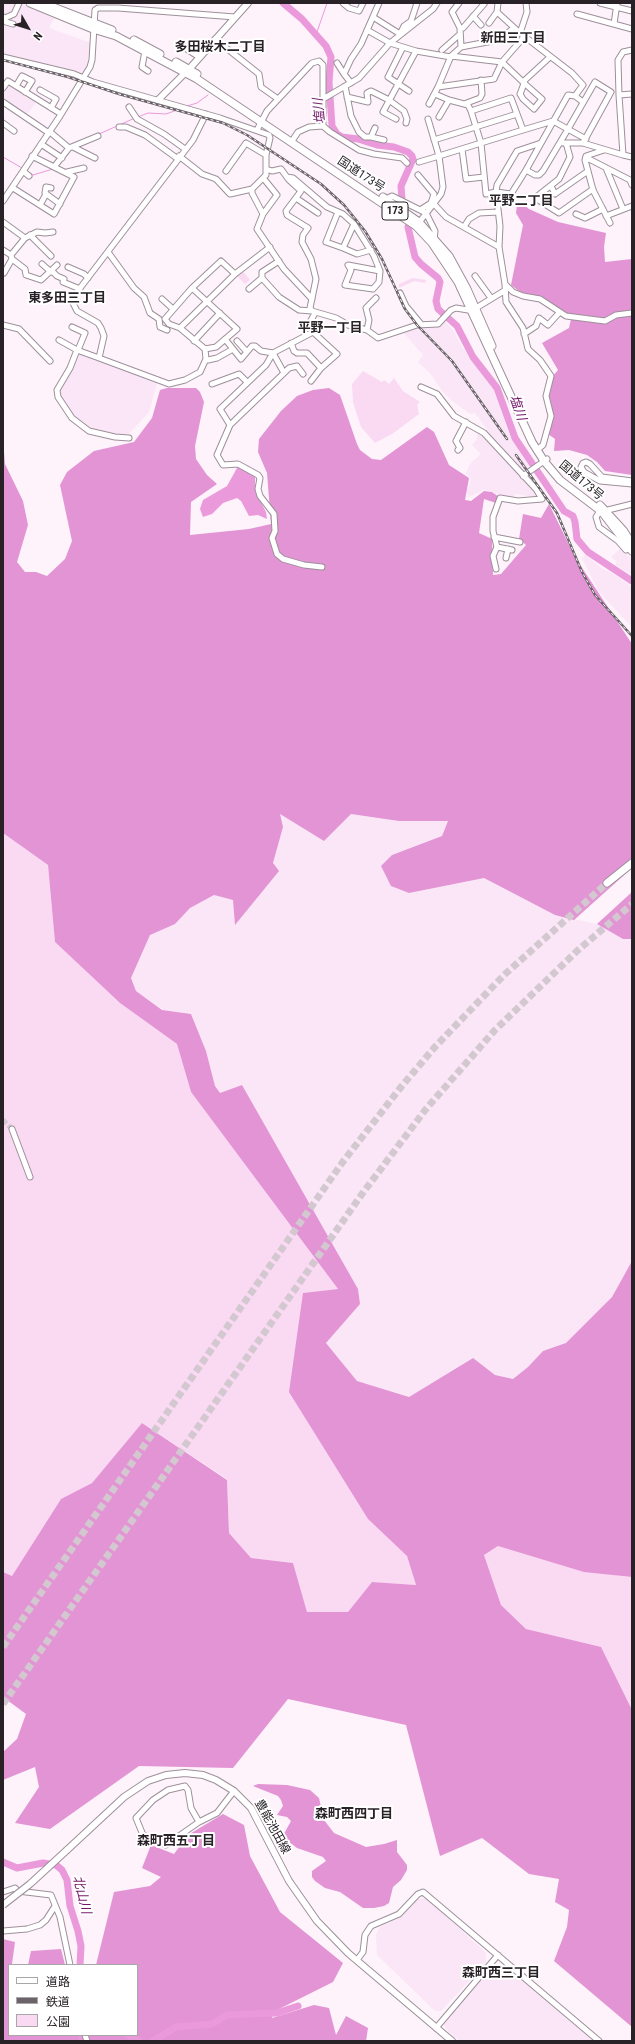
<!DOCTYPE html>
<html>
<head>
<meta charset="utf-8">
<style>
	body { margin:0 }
	#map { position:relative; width:635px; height:2044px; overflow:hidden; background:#fef2fb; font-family:"Roboto Condensed","Noto Sans JP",sans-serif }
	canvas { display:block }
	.frame { position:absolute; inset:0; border:4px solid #282226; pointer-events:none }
	.legend { position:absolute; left:8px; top:1964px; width:130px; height:72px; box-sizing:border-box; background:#fff; border:1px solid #a9a7a8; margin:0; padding:5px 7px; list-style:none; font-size:12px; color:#282226 }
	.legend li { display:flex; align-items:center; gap:8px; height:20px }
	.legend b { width:20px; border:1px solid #a9a7a8 }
	.north { position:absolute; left:8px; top:8px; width:40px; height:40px; -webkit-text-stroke:3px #fff; paint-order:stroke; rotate:129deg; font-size:11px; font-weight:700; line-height:16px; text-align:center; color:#282226 }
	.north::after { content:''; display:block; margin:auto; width:14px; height:18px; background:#282226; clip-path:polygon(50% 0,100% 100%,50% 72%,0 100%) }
</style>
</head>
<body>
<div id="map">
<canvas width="635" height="2044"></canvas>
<div class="frame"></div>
<ul class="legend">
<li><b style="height:5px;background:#fff"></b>道路</li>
<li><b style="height:5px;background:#6b6369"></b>鉄道</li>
<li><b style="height:11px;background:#fad9f3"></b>公園</li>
</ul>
<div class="north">N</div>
</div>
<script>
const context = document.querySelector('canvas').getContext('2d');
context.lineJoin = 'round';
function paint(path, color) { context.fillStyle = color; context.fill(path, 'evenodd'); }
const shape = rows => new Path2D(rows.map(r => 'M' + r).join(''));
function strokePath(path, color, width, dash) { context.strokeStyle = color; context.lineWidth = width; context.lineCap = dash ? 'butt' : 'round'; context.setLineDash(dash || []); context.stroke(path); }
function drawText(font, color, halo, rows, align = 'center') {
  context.font = font + ' "Roboto Condensed","Noto Sans JP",sans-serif'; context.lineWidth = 4; context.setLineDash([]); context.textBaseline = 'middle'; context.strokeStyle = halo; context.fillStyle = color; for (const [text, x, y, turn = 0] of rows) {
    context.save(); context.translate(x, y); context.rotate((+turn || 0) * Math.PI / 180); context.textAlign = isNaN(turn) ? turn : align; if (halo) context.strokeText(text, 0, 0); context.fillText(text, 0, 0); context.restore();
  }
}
paint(shape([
	[3,3,20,3,54,18,49,28,91,43,87,69,83,74,3,56],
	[8,84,36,102,26,116,3,99,3,91],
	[445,321,455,333,460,344,494,390,509,434,530,468,524,473,484,431,487,429,475,413,470,414,451,400,443,392,430,373,418,362,423,355,402,331,421,325,432,327,441,325],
	[78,353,157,383,149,412,125,438,95,433,70,416,59,392],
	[478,430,503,455,505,460,527,481,540,498,516,494,513,497,501,496,491,491,483,490,469,497,466,490,469,487,471,478,466,473,470,464,481,454,472,445,477,439],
	[621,548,632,560,632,575,615,565,617,562,611,557],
	[585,555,603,569,612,573,632,587,632,627,599,592,582,558],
	[279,814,324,840,351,814,399,821,448,821,442,836,392,855,409,893,484,878,555,915,597,924,623,939,632,939,632,1261,612,1297,566,1344,543,1351,528,1367,513,1379,495,1375,472,1358,409,1397,357,1381,326,1343,360,1304,358,1289,242,1085,220,1093,215,1086,206,1051,191,1014,163,1010,136,991,131,978,150,935,174,924,190,908,214,895,233,900,236,925,273,864,283,827],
	[427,1898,486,1953,486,1963,441,2011,435,2011,377,1955,376,1935,380,1927,401,1917,417,1899],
	[503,1964,594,2041,459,2041,449,2032,444,2025,444,2023,492,1966]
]), '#fae6f6');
paint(shape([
	[241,269,250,280,245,284,235,274],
	[413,278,426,280,425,283,414,281,399,288,399,284],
	[363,371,382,382,384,380,389,384,394,378,403,391,420,402,417,405,419,414,392,434,375,443,361,427,353,402,352,384],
	[3,833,48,865,55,942,120,1003,177,1044,191,1092,338,1289,303,1293,368,1519,407,1556,416,1585,372,1582,348,1612,307,1612,293,1563,251,1558,229,1533,227,1479,142,1423,92,1483,61,1499,12,1576,3,1572],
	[498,1546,620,1576,632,1577,632,1710,601,1648,526,1629,501,1605,484,1555]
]), '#fad9f3');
paint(shape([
	[522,203,529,209,558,222,606,233,604,247,605,262,632,259,632,475,605,471,597,462,587,455,569,450,554,451,555,439,548,434,554,417,549,396,552,377,558,370,542,343,569,328,571,319,559,310,523,294,511,285,523,225,516,213,517,205],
	[167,388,196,388,200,392,204,402,195,446,196,459,207,475,217,484,191,502,190,535,249,529,271,524,267,473,258,452,259,439,281,411,297,396,313,390,329,388,340,395,357,444,360,450,372,459,381,460,427,427,434,432,449,465,469,478,465,500,471,501,484,491,492,492,499,497,496,503,484,499,479,533,492,539,493,575,501,574,526,545,519,539,523,514,541,518,549,504,575,557,632,644,632,868,574,920,555,915,484,878,409,893,391,886,381,866,392,855,442,836,448,821,399,821,351,814,324,841,280,814,283,827,273,863,279,871,235,925,233,900,214,895,190,908,175,924,150,935,131,978,136,991,162,1010,191,1014,206,1051,215,1086,220,1093,242,1085,358,1289,360,1304,326,1343,357,1381,409,1397,473,1358,495,1375,513,1379,528,1367,543,1351,566,1343,612,1297,632,1261,632,1577,584,1572,498,1546,484,1555,501,1605,526,1629,601,1647,632,1710,632,2027,554,1961,567,1927,569,1910,555,1902,559,1879,529,1874,482,1838,440,1856,406,1725,288,1699,233,1768,139,1766,50,1829,15,1823,39,1787,35,1767,3,1780,3,1752,17,1739,26,1714,3,1697,3,1572,12,1576,61,1499,92,1483,142,1423,227,1480,229,1533,251,1558,293,1563,307,1612,348,1612,372,1582,416,1585,407,1556,368,1519,289,1392,303,1293,338,1289,191,1092,177,1044,120,1003,55,942,48,865,3,833,3,439,5,464,23,501,28,525,17,562,25,572,36,572,47,576,65,559,72,541,60,485,67,472,94,451,134,442,152,418,160,390],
	[632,892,632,939,623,939,597,924],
	[258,1784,287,1785,310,1790,319,1798,324,1820,334,1833,366,1847,384,1844,397,1840,397,1852,407,1865,407,1870,401,1880,393,1887,389,1903,384,1906,374,1908,363,1908,340,1892,325,1888,315,1881,312,1877,312,1871,326,1861,323,1857,297,1848,284,1838,280,1834,285,1832,291,1821,287,1817,277,1815,283,1806,281,1800,278,1796,253,1786],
	[223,1814,244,1825,250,1856,280,1912,343,1963,333,1982,273,2012,272,2018,314,2005,329,2008,336,2035,346,2016,368,2028,366,2041,4,2041,3,1939,15,1942,12,1964,15,1965,9,1965,9,2035,137,2035,137,1965,96,1965,114,1892,150,1886,161,1877,142,1868,151,1845,174,1854,188,1835],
	[61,1949,65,1965,28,1965,31,1951]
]), '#e394d4');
paint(shape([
	[237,468,241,468,255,477,255,491,266,512,267,519,258,515,249,516,241,501,237,498,223,503,212,514,203,517,200,509,203,500,227,486]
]), '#ea9adb');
strokePath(shape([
	[316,35,327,3],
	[187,106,197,103,208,95],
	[138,117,148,113,166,114,180,109],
	[99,134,135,118],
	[3,157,22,168],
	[26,170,33,175,53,169]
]), '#ea9adb', 1);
strokePath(shape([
	[283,3,302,19,326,46,331,57,329,82,332,126,337,134,342,137,358,139,377,145,394,147,408,152,412,156,413,159,401,186,402,199],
	[408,227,415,257,421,264,438,278,440,282,436,301,438,309,457,326,473,357,497,388,515,438,564,511,573,516,575,522,577,539,588,552,632,581],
	[3,1862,17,1868,43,1863,56,1865,62,1870,67,1880,70,1906,78,1931,81,1946,80,1965],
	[82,2035,82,2041],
	[128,2035,139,2041],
	[153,2041,176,2027,212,2024,227,2015,277,2013,298,2006]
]), '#ea9adb', 7);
strokePath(shape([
	[3,1120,12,1129]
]), '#d3c8d0', 5, [5, 2.5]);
strokePath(shape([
	[3,1647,342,1163,401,1087,434,1048,504,975,607,883],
	[3,1704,362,1194,426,1109,495,1030,577,951,632,904]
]), '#d3c8d0', 7, [7, 3.5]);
const minor = shape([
	[343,3,349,8,359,11,363,3],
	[459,3,452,12,460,28,461,47],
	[498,3,497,12,520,33],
	[526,3,527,12,520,33,572,73,583,85,575,96],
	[600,3,632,11],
	[577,14,632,29],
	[473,16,481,25],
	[3,17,6,22,13,24],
	[373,17,400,34,404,26,411,21,417,3],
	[3,19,14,14,19,3],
	[489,23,497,12],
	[614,24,617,3],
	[460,28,463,28,484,4],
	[367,30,390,43,403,47],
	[524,37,502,62,494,79,438,87,451,56,502,62,524,83,542,99,534,109,523,99,520,94,522,89,525,80,550,57],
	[215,39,259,74,261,87,278,99],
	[182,46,199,57],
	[442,50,460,34],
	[145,51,142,67,148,71],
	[451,56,461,47,498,40,514,28],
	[3,57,74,74,93,82,220,118,269,135,270,138,266,155,266,175,252,189,252,193,263,214,257,229,284,269,312,299],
	[337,63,344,74],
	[351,83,344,74,351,59,361,44,379,3],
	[16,86,22,76,32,81,25,92],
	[345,86,351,116,359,132,365,137,371,137,375,128],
	[3,88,8,81,61,114],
	[40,90,56,99,51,108],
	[409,91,388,77,403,47,416,51],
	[435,94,449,100,439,117],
	[632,94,619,95,623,155,632,157],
	[619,95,618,60,623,52,632,50],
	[347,97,368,102,367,93,371,91,389,100,404,111,407,119,406,123],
	[323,99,359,78,390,43,433,9,437,3],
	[449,100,468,105,471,111],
	[3,102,49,133],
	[429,104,438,87],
	[464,104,480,98,482,94,481,80],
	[129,107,137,119,164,134,185,149],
	[206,114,193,140,74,296,73,303,77,311,98,323,101,328,104,336,99,358,169,384,185,380,200,372,206,359,205,349,180,328,235,274,270,247],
	[396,119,383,112,416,51,451,57],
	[3,123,14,131],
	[323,126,330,132,359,150,374,154,402,158,407,163],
	[119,127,126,127,145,135,178,159],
	[257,130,267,111,312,63,319,61,323,65,323,126,309,127,298,132,292,141],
	[50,132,69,148,98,136],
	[371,137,384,140],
	[434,140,517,114],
	[563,143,583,143,623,155],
	[566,143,570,157,559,179,535,198,559,213,593,189],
	[583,143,611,92,595,82,568,129,543,171,539,175,535,175,526,170,568,95,575,96,583,102],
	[41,144,62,158],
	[73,147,95,158],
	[462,149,466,179,484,177],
	[179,156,202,174,216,179,230,194,252,189],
	[585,160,586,156,604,150],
	[419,162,439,156,428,119],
	[54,167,69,148],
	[606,168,623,209],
	[266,169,272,171,281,169,289,180,301,191,286,211,287,215,308,228,303,235,302,242,311,259,316,279,310,308,312,311,336,318,348,325,367,330,378,338,417,325,438,324,451,310,456,308,468,310,476,308,504,291],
	[526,170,511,194,496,192,486,194,481,143,471,111,511,98,523,130,553,121,586,139],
	[23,171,29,176],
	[226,171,246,143,266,155],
	[67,172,84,168],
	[418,175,434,194,431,203,420,210],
	[287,177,293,178,327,207,343,214,354,224,374,256,380,271,379,282,373,289,345,285,351,270,348,265,380,271],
	[551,186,555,194,588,171],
	[13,188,54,214,74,177,32,156],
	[51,188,46,187,45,193,60,204],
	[296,198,318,213],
	[384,200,392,196,426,213,435,231,434,240],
	[3,201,60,116,90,67,92,60,95,10,98,8,118,8,235,17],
	[434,204,446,217,499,247],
	[40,205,46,194],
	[338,212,326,242,343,248,354,224],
	[263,214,277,195,264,179],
	[576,214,585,218,603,209],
	[606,216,632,206],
	[3,222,25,238],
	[610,223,593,190,585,160,589,159,630,180,632,185],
	[418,224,441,194,443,187,439,156,523,130],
	[464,227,469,219,479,213,498,212],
	[30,235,51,256],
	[343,248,357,254,371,250],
	[3,250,11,255,25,238,37,232,45,233,53,232],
	[108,252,134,288,144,297,150,313,159,319,160,327,167,330],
	[11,255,12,259,25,269,26,275,41,280,57,265],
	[279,261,262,272,262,278,279,297,299,310,312,311],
	[42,264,51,272],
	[68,267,84,274,88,278],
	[52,271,57,276,64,279,63,282,80,289],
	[4,273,12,259],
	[475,276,491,298],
	[505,284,513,292,523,296,540,299,566,316,605,321,616,315,632,313],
	[192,288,237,329,216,347,205,349],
	[249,289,262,278],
	[400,293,406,306,421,324],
	[162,299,173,309],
	[3,325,19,329,50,361],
	[72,327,85,333,78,350],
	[180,328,169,324,165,319,192,288,221,261,235,274],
	[367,330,369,320,366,308,376,298],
	[524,334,536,326,539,318,548,325,559,313],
	[225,339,241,359,252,346,255,346,261,351,273,353],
	[59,340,77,350],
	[194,341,220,313],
	[237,341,247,352],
	[291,343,294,351,297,353,307,353,321,368],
	[273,353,284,373,230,425,217,455,223,465,238,464,258,475,260,478,258,489,260,496,274,514,275,531,272,538,277,554,283,559,304,565,322,567],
	[99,358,77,350,70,368,57,390,58,397,72,418,89,431,115,437,129,438],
	[208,360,217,358,233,349],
	[284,373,289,368,297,366,303,374],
	[311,381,321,368,337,354,313,332],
	[212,384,239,374,247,382],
	[421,387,437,394,454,416,484,433,536,489,542,499,518,501,500,498,493,517,493,531,497,547,493,556,496,569],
	[230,425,220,409,266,365,273,353,313,332,309,324,315,313],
	[458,450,460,448,456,441,466,422],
	[537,450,543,445,551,416,546,396,551,376,540,360,528,349,523,328,506,302,505,284,499,247,500,226,496,192,497,185,517,151,541,143],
	[523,476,547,459],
	[632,481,602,477,590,464,586,462,583,463,581,467,584,472,600,481,632,484],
	[600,511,596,517,599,527,618,541,626,550,630,548],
	[604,511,632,504],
	[494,537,520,542],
	[497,547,512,550],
	[506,558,508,549],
	[12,1129,30,1177],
	[199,1822,191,1808,188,1790,185,1786,168,1790,153,1800,136,1818,143,1835,166,1845,199,1822,217,1813,234,1791],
	[3,1892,15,1888,18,1891,51,1895,60,1917,70,1965],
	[3,1931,27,1929,40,1925,46,1920,55,1906],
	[357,1960,363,1952,365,1935,371,1926,399,1914,418,1894,423,1892,599,2041],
	[436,2028,498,1955],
	[85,2035,87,2041]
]);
const major = shape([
	[158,100,191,67,248,3],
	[67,1850,124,1797,148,1781,166,1775,185,1773,203,1775,216,1780,234,1791,251,1808,289,1881,317,1921,348,1953,452,2041]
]);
const highway = shape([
	[30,3,93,29,116,36,197,79,416,226,432,243,458,282,532,442,544,461,560,480,602,512,632,551],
	[43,3,112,30],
	[134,40,160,54],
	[176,62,197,74],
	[383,197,419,222,449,256,467,289,492,346],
	[600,505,623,530,632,544],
	[607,883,632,863]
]);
strokePath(minor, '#9d909a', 7);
strokePath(major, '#9d909a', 8);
strokePath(highway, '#9d909a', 9);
strokePath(minor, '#fff', 5);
strokePath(major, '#fff', 6);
strokePath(highway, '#fff', 7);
const rail = shape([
	[3,60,68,77,119,94,223,123,247,135,321,184,344,205,365,231,382,259,405,309,417,325,452,361,507,439],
	[516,455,557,513,582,572,595,595,632,636]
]);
strokePath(rail, '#6b6369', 2.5);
strokePath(rail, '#fff', 1, [3]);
const majorBridge = shape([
	[3,1905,30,1884,67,1850]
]);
strokePath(majorBridge, '#9d909a', 8, []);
strokePath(majorBridge, '#fff', 6);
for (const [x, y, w] of [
	[395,211,26]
]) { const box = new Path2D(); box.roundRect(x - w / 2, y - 9, w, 18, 3); context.fillStyle = '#fff'; context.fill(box); strokePath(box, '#282226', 1); }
drawText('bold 11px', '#282226', null, [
	["173",395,211]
]);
drawText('12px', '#282226', '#fff', [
	["国道173号",361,175,33],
	["国道173号",581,481,40],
	["豊能池田線",272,1827,61]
]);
drawText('bold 13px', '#282226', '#fff', [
	["新田三丁目",513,39],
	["多田桜木二丁目",220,48],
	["平野二丁目",521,202],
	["東多田三丁目",67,299],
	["平野一丁目",330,329],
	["森町西四丁目",354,1815],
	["森町西五丁目",176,1842],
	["森町西三丁目",501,1974]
]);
drawText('italic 13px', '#731668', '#fff', [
	["塩川",320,111,-96],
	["塩川",517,408,71],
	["北山川",81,1895,76]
]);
</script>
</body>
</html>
